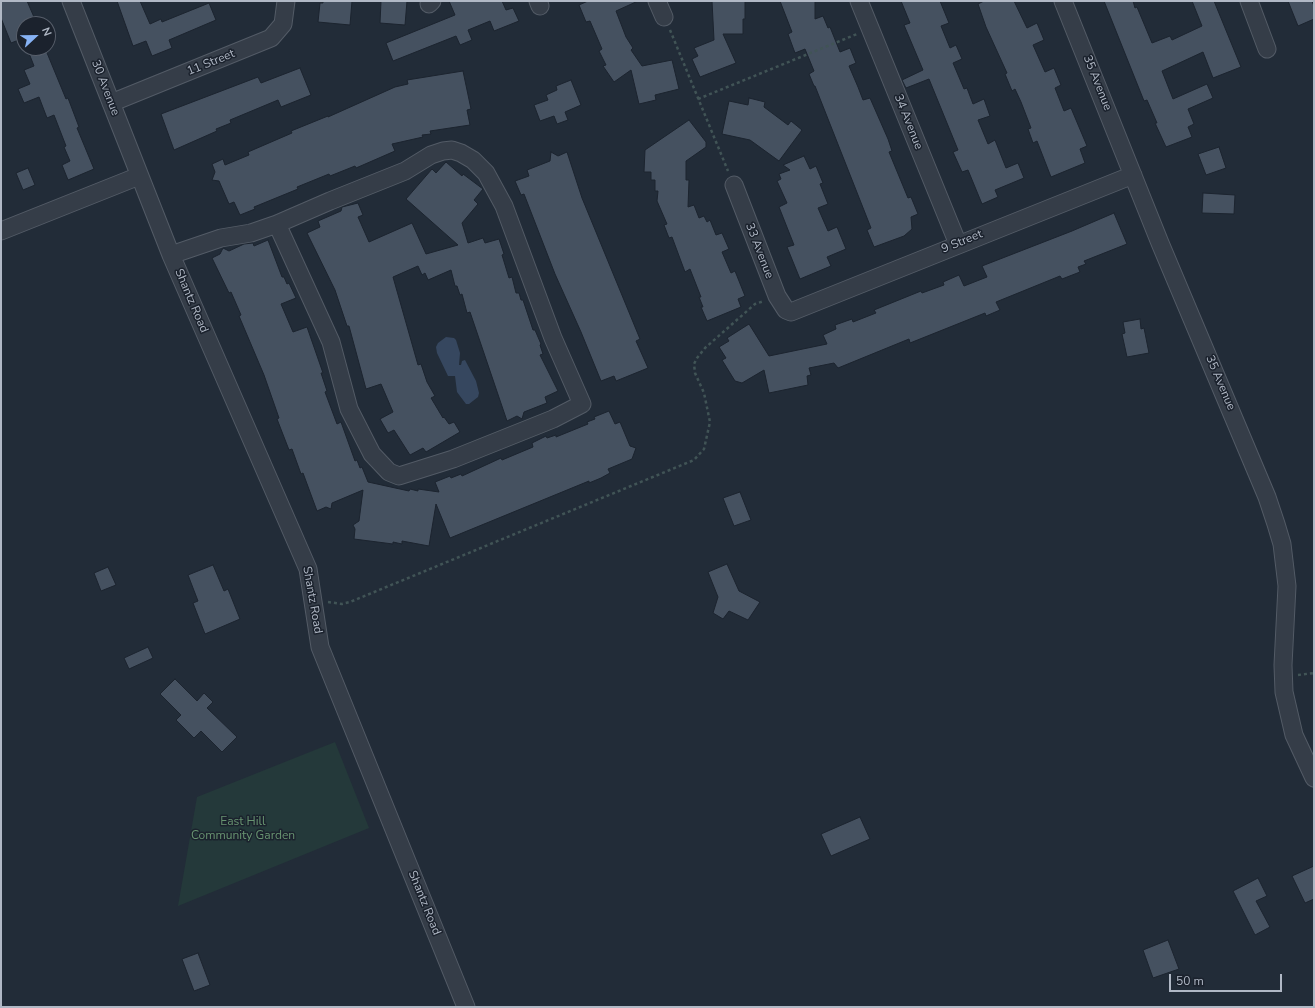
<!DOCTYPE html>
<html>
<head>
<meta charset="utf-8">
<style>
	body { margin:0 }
	#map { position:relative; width:1315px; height:1008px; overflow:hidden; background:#222c38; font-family:"Nunito Sans",sans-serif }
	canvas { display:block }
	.frame { position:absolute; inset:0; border:2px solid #b0b8c5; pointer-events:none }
	.north { position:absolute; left:16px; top:16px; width:40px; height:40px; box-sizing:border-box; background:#1b222d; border:1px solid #575e6a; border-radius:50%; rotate:68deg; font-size:11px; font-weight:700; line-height:16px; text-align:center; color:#b0b8c5 }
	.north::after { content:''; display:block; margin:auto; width:14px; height:18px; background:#86b2f4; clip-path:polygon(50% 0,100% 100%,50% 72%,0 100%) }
	.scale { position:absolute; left:1169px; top:974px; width:113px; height:18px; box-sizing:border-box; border:2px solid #b0b8c5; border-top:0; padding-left:5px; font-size:12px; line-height:14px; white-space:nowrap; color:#b0b8c5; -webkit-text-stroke:3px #1b222d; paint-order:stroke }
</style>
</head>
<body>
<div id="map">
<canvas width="1315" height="1008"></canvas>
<div class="frame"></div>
<div class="north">N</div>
<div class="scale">50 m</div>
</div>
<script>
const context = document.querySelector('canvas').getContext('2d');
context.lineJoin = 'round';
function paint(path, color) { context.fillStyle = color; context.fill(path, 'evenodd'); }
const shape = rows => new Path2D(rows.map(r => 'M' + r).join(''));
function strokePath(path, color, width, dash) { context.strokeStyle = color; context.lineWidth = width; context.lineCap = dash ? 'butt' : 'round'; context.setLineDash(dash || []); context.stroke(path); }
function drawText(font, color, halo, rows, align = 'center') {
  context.font = font + ' "Nunito Sans",sans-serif'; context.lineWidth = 3; context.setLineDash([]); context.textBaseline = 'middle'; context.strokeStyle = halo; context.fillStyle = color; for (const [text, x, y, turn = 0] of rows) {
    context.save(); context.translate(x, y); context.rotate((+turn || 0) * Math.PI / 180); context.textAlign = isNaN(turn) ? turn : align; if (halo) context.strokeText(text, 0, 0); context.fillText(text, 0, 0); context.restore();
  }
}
paint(shape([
	[335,742,369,828,178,906,197,797]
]), '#24393a');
paint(shape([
	[446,337,454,338,456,340,460,353,459,365,461,365,462,361,465,360,476,381,479,393,478,397,469,404,466,404,457,392,455,376,448,376,437,353,436,347,438,343]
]), '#36475f');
const building = shape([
	[1,1,27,1,37,24,24,24,24,38,11,43,1,18,1,1],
	[117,1,140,1,150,24,161,19,162,22,209,3,216,20,169,40,172,48,152,56,146,41,133,46,117,1],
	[323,1,352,1,350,25,318,22,320,3,323,3,323,1],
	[381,1,407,1,405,25,380,23,381,1],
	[449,1,502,1,506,10,513,8,519,21,494,31,490,21,468,30,472,40,460,45,456,36,393,61,386,43,455,15,449,1],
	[588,1,638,1,616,11,626,37,633,48,631,50,642,66,672,60,679,89,655,95,656,100,639,104,631,70,614,82,603,66,606,65,599,51,602,49,590,21,586,22,579,5,588,1],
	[712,1,745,1,745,19,743,19,743,34,723,34,736,63,700,77,692,59,698,56,694,48,714,40,712,1],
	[780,1,815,1,815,19,823,16,828,28,830,27,840,52,850,48,856,63,849,66,858,87,863,100,870,98,888,139,892,151,889,152,908,198,911,197,918,214,911,217,912,229,904,236,874,247,867,230,871,228,815,86,814,86,809,74,814,71,805,49,795,53,788,34,792,32,780,1],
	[901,1,940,1,949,23,941,26,950,48,956,45,962,59,953,63,964,89,967,88,973,104,984,99,990,116,978,120,988,144,995,140,1006,168,1018,163,1024,178,995,190,998,197,982,204,968,170,962,172,953,152,958,150,929,79,906,88,902,80,923,70,904,25,910,23,901,1],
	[984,1,1014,1,1027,28,1037,23,1044,40,1033,45,1045,72,1054,68,1061,85,1055,88,1064,111,1071,108,1087,146,1080,149,1085,163,1051,177,1037,141,1033,143,1028,129,1031,128,1021,102,1015,89,1012,91,1005,74,1007,73,986,27,978,4,984,1],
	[1104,1,1133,1,1135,8,1137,7,1152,43,1170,36,1172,40,1202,26,1192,1,1214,1,1241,67,1213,78,1203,52,1162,71,1173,99,1207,84,1213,98,1188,109,1194,124,1188,127,1192,137,1166,147,1155,123,1157,123,1147,100,1144,101,1104,1],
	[1288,1,1312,1,1314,6,1314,19,1298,26,1288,1],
	[27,48,45,48,66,99,68,98,79,127,77,128,94,169,68,180,62,165,70,161,64,147,66,146,54,115,47,118,39,97,24,103,18,89,30,84,24,70,34,66,27,48],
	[300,68,311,95,281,107,278,100,230,120,231,123,216,129,217,131,174,150,161,114,258,77,261,83,300,68],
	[463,71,471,109,467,110,470,125,430,131,431,134,422,135,423,137,392,144,395,151,356,168,355,166,330,176,329,174,297,187,298,189,254,207,255,209,240,215,234,202,229,204,219,181,212,180,215,172,212,164,223,159,225,165,249,155,248,152,292,133,291,131,328,116,328,117,395,87,408,84,407,80,463,71],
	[571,80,581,105,565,112,568,120,557,124,554,116,540,121,534,105,548,100,546,95,557,90,556,86,571,80],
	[749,98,765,102,764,107,788,125,791,121,802,130,779,161,750,140,722,134,729,101,748,105,749,98],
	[689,120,706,142,706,147,686,161,686,180,689,180,688,207,694,205,699,218,704,216,707,222,710,220,716,235,722,233,729,249,722,252,731,273,735,271,745,296,738,299,741,307,707,321,701,307,703,307,699,297,701,297,690,269,685,272,672,237,669,238,664,225,667,224,657,201,658,191,655,191,655,180,651,180,651,172,644,172,645,150,689,120],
	[1219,147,1226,168,1206,175,1198,154,1219,147],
	[551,152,558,156,567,152,582,198,640,339,636,341,648,368,616,381,614,376,601,381,581,332,555,274,524,194,521,195,515,181,529,176,527,170,550,161,551,152],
	[804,156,810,169,816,166,823,183,820,184,828,204,818,208,828,231,837,227,846,249,827,257,831,266,800,279,787,247,794,245,779,207,787,203,777,181,781,179,779,174,790,170,783,165,804,156],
	[446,162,462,176,463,174,483,189,474,200,478,204,462,223,468,243,483,238,485,243,499,239,504,254,502,255,509,278,512,277,516,293,519,293,521,300,523,300,533,330,535,330,541,344,540,345,543,354,540,355,558,391,545,397,547,403,524,412,522,419,517,416,507,421,470,312,467,313,462,294,460,295,457,286,455,286,451,270,428,280,425,273,422,275,418,266,393,277,418,365,421,364,427,382,435,396,431,398,443,418,444,417,449,424,454,422,460,432,426,452,423,448,410,455,394,430,388,433,380,419,393,412,381,384,366,389,349,326,347,326,335,290,307,233,320,227,318,221,341,211,342,207,358,203,363,215,358,217,369,242,412,223,426,254,458,245,406,199,432,169,436,173,446,162],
	[28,168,35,185,23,190,16,173,28,168],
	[1203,193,1235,195,1234,214,1202,213,1203,193],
	[1114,213,1127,244,1084,261,1086,264,1078,267,1080,272,1062,279,1060,276,996,302,1000,310,986,316,985,313,910,343,909,339,838,368,834,363,809,368,811,375,807,376,808,385,769,393,764,370,742,383,735,381,722,360,726,358,719,347,729,341,727,338,749,324,769,356,827,344,823,335,836,329,835,325,852,319,853,322,876,313,874,310,921,291,922,293,944,285,943,282,959,275,964,286,987,277,982,266,1072,231,1114,213],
	[268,240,282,277,284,277,287,284,289,283,296,298,281,304,293,332,307,327,323,373,321,373,327,391,325,392,337,424,341,422,355,461,357,460,360,468,362,467,368,482,409,491,410,489,418,491,418,489,439,492,435,482,450,476,451,478,461,474,462,476,501,458,502,460,533,447,532,443,546,436,547,438,556,435,556,437,588,424,587,422,595,419,594,417,609,411,615,424,620,422,630,446,636,448,632,459,608,469,610,473,601,478,589,483,589,481,450,538,436,504,429,546,402,541,402,544,393,542,393,544,354,539,355,529,353,525,359,521,363,490,332,503,331,509,326,507,317,511,303,473,301,474,292,449,289,450,277,419,279,418,264,375,239,316,241,315,231,292,229,293,212,258,220,254,223,248,229,251,244,244,253,243,254,246,268,240],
	[1140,319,1141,329,1144,328,1149,353,1127,357,1122,334,1125,333,1123,322,1140,319],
	[740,492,751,520,734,526,723,498,740,492],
	[727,564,739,591,760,602,748,620,729,611,723,619,713,613,718,597,708,572,727,564],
	[213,565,224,591,228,589,240,619,205,634,193,603,198,601,188,575,213,565],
	[108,567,116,585,101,591,94,573,108,567],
	[148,647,153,658,129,669,124,658,148,647],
	[175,679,197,701,204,693,213,702,207,708,237,737,222,752,201,731,194,738,176,720,181,715,160,694,175,679],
	[860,817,870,839,831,856,821,834,860,817],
	[1314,866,1314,899,1305,903,1292,876,1314,866],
	[1258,878,1267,896,1256,901,1270,927,1255,935,1233,891,1258,878],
	[1168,940,1179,969,1153,978,1143,950,1168,940],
	[198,953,210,985,194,991,182,959,198,953]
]);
paint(building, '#455160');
strokePath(building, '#1c242f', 1);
const street = shape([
	[71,1,171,255,308,569,320,647,466,1007],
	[538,1,540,6],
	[657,1,664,17],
	[859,1,958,244],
	[1063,1,1160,243,1267,497,1276,524,1282,544,1287,586,1283,665,1284,692,1294,735,1314,778],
	[1249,1,1267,49],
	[429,4,432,1],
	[111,103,271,38,283,24,286,1],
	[734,185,777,296,786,310,791,312,1133,175],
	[1,231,139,176],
	[171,255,221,238,251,233,277,224,330,201,405,171,431,155,443,151,452,150,461,153,473,160,486,173,504,206,553,338,582,404,553,419,453,459,399,476,389,472,372,454,349,409,331,342,277,224]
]);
strokePath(street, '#535b66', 19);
strokePath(shape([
	[670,30,728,171],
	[698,99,857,34],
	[328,602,342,604,350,602,694,460,704,449,710,422,704,393,695,373,694,364,697,358,705,348,755,304,764,301],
	[1298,675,1314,673]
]), '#415456', 2.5, [3, 3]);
strokePath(street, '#353d48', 17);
drawText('12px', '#b0b8c5', '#1b222d', [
	["11 Street",211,63,-22],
	["35 Avenue",1097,83,68],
	["30 Avenue",105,88,69],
	["34 Avenue",908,122,68],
	["9 Street",962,242,-22],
	["33 Avenue",759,251,69],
	["Shantz Road",191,301,67],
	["35 Avenue",1220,383,67],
	["Shantz Road",312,600,80],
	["Shantz Road",424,903,68]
]);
drawText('12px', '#689471', '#1b222d', [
	["East Hill",243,822],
	["Community Garden",243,836]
]);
</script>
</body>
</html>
